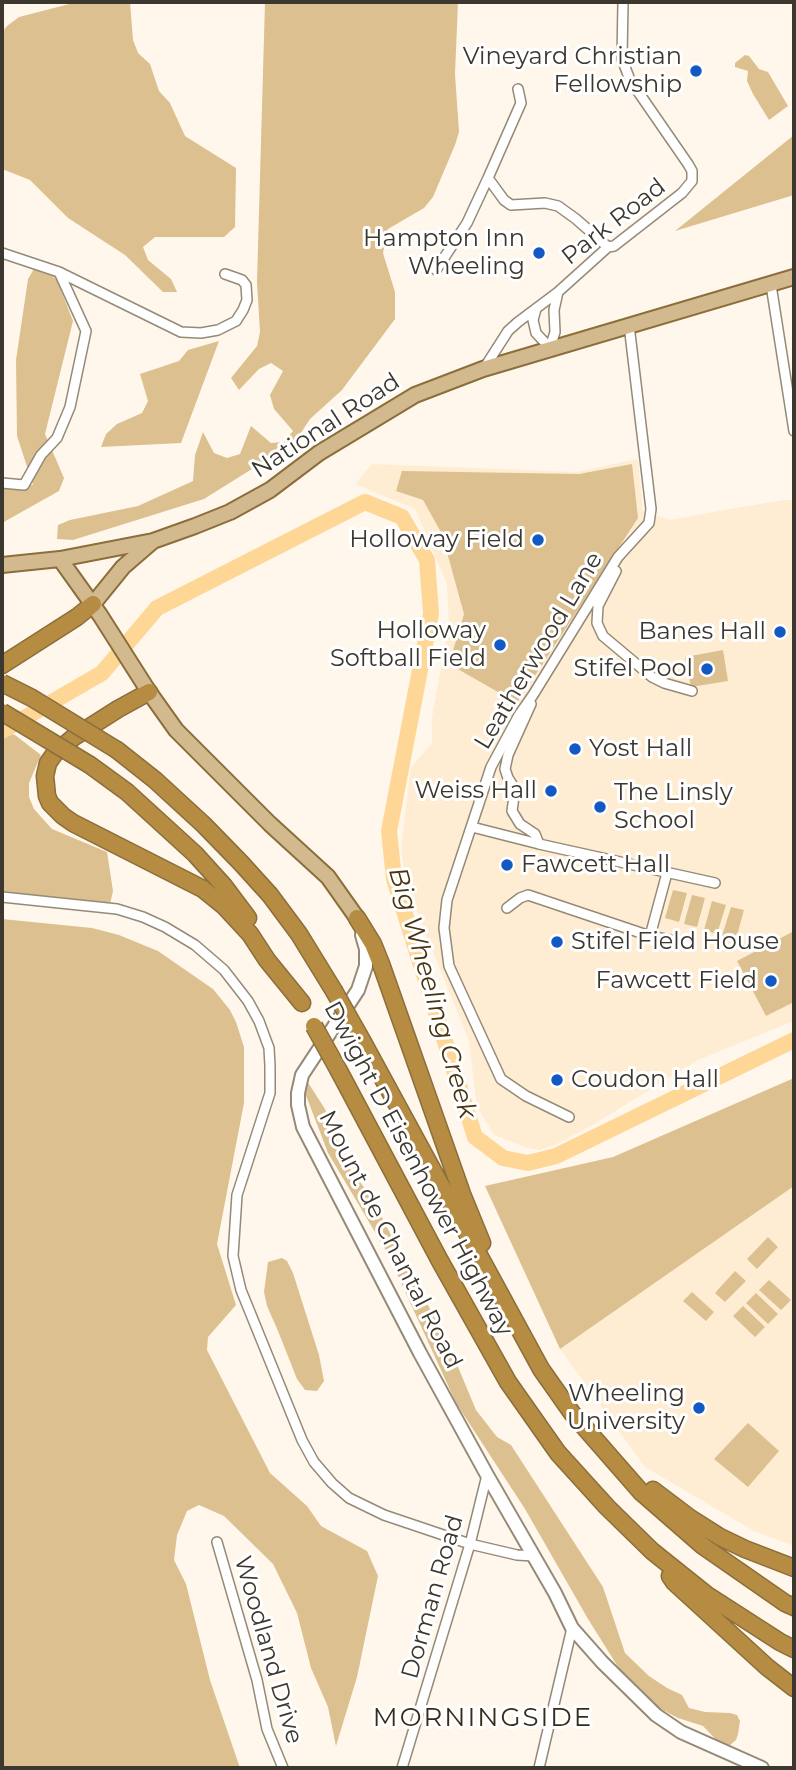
<!DOCTYPE html>
<html>
<head>
<meta charset="utf-8">
<style>
	body { margin:0 }
	#map { position:relative; width:796px; height:1770px; overflow:hidden; background:#fff7eb; font-family:Montserrat,sans-serif }
	canvas { display:block }
	.frame { position:absolute; inset:0; border:4px solid #3c372f; pointer-events:none }
</style>
</head>
<body>
<div id="map">
<canvas width="796" height="1770"></canvas>
<div class="frame"></div>
</div>
<script>
const context = document.querySelector('canvas').getContext('2d');
context.lineJoin = 'round';
function paint(path, color) { context.fillStyle = color; context.fill(path, 'evenodd'); }
const shape = rows => new Path2D(rows.map(r => 'M' + r).join(''));
function strokePath(path, color, width, dash) { context.strokeStyle = color; context.lineWidth = width; context.lineCap = dash ? 'butt' : 'round'; context.setLineDash(dash || []); context.stroke(path); }
function drawText(font, color, halo, rows, align = 'center') {
  context.font = font + ' Montserrat,sans-serif'; context.lineWidth = 6; context.setLineDash([]); context.textBaseline = 'middle'; context.strokeStyle = halo; context.fillStyle = color; for (const [text, x, y, turn = 0] of rows) {
    context.save(); context.translate(x, y); context.rotate((+turn || 0) * Math.PI / 180); context.textAlign = isNaN(turn) ? turn : align; if (halo) context.strokeText(text, 0, 0); context.fillText(text, 0, 0); context.restore();
  }
}
paint(shape([
	[638,459,643,511,670,520,736,508,784,500,794,500,794,1021,698,1060,591,1126,557,1144,540,1150,527,1148,494,1135,477,1107,469,1041,405,882,401,847,411,767,432,743,432,717,449,625,447,584,415,509,355,484,372,464,576,472],
	[794,1186,794,1546,754,1531,645,1467,560,1349]
]), '#feedd2');
paint(shape([
	[77,2,130,2,133,40,138,53,150,64,159,91,170,103,185,136,236,168,235,227,224,237,155,237,143,247,148,260,171,279,177,292,163,292,125,255,68,218,30,180,2,169,2,32,7,26,19,17],
	[265,2,458,2,455,74,459,132,455,145,433,197,424,208,388,229,383,253,395,292,395,319,342,390,310,419,295,442,204,499,73,540,57,539,58,525,70,520,138,506,193,481,195,455,203,432,214,453,227,458,240,454,251,426,271,443,284,442,293,431,274,409,270,395,283,371,271,363,259,369,239,390,231,378,257,346,260,332,257,282],
	[745,55,749,56,759,69,768,72,788,106,769,120,753,94,747,81,748,71,735,67,735,63],
	[794,135,794,195,675,231],
	[35,267,48,271,57,280,73,321,45,434,64,478,59,491,2,523,2,484,33,485,17,436,16,360,28,279],
	[219,341,181,443,101,447,106,434,117,424,142,413,148,401,140,374,179,361,188,350],
	[632,464,638,518,517,703,449,664,464,614,442,534,423,500,396,491,402,471,579,474],
	[723,650,728,681,691,687,685,657],
	[2,731,15,735,41,755,29,783,29,797,34,809,52,829,107,852,113,891,110,904,2,893],
	[673,890,687,893,679,922,665,918],
	[692,895,705,898,697,927,684,924],
	[712,901,726,905,717,934,704,930],
	[731,907,744,910,736,939,722,936],
	[2,919,92,928,119,935,158,951,213,989,230,1010,236,1022,244,1047,244,1103,217,1244,236,1305,208,1337,207,1350,270,1473,307,1506,321,1526,367,1551,378,1576,357,1677,336,1746,328,1707,311,1668,297,1613,273,1564,224,1516,199,1505,187,1511,177,1535,174,1560,186,1584,210,1680,240,1768,2,1768],
	[794,931,794,1002,766,1016,737,961],
	[794,1078,794,1186,560,1349,485,1186,613,1157],
	[307,1081,325,1109,346,1164,370,1195,448,1343,476,1410,497,1437,511,1445,603,1587,625,1653,649,1676,667,1688,682,1695,689,1708,705,1712,730,1713,737,1715,740,1721,738,1734,736,1740,730,1745,723,1747,703,1726,678,1718,659,1708,620,1670,588,1619,525,1509,456,1403,388,1254,328,1153,302,1085],
	[768,1237,778,1247,757,1269,747,1259],
	[282,1258,287,1261,293,1273,319,1355,324,1381,317,1391,305,1390,297,1379,278,1331,267,1306,264,1292,268,1262],
	[735,1271,746,1281,725,1302,715,1293],
	[769,1280,791,1300,781,1310,759,1290],
	[692,1292,714,1312,706,1321,683,1301],
	[756,1293,778,1314,768,1324,746,1303],
	[743,1306,765,1327,755,1337,733,1316],
	[748,1423,779,1451,748,1487,714,1459]
]), '#ddc08f');
strokePath(shape([
	[2,731,102,673,157,608,365,502,402,517,427,560,431,613,389,831,394,879,475,1137,503,1158,528,1163,556,1156,794,1040]
]), '#fed796', 16);
const street = shape([
	[488,178,504,200,511,205,545,203,558,206,576,219,608,247],
	[2,253,59,272,181,332,201,333,218,330,236,321,243,310,247,300,246,285,242,280,225,274],
	[436,270,467,223,488,178,521,103,518,89],
	[771,285,794,431],
	[536,309,533,320,536,333,550,348,555,332,554,310,558,292],
	[485,367,508,331,518,322,558,292,608,247,614,246,682,193,692,181,692,171,688,164,630,80,622,59,623,2],
	[2,483,24,485,41,455,57,438,70,407,86,331,59,272],
	[616,571,598,606,597,623,603,636,652,677,664,683,692,691],
	[531,704,508,755,505,769,508,778,515,789,512,811,520,824,535,834,539,844],
	[472,827,539,844,715,883],
	[2,897,117,909,143,917,165,927,195,945,224,970,248,1001,259,1021,269,1048,270,1066,270,1093,237,1195,233,1256,241,1290,302,1440,314,1462,332,1483,349,1498,384,1515,470,1544,517,1555,534,1556],
	[507,908,520,898,528,895,650,936,685,943],
	[650,936,667,873],
	[569,1117,526,1096,501,1079,449,966,444,928,447,900,491,767,519,715,533,695,618,557,649,523,651,509,629,325],
	[217,1542,257,1680,267,1729,283,1768],
	[402,1768,470,1544,487,1475],
	[539,1768,572,1628]
]);
const secondary = shape([
	[362,935,366,949,366,966,358,990,302,1075,298,1093,298,1105,303,1127,420,1353,487,1475,555,1593,572,1628,602,1662,656,1715,681,1732,762,1768]
]);
const primary = shape([
	[60,559,100,615,149,692,176,730,270,824,328,877,357,918],
	[2,565,60,559,153,541,195,526,230,512,270,490,319,453,415,395,483,369,794,277],
	[93,604,123,567,152,542]
]);
const highway = shape([
	[2,665,77,617,93,604],
	[149,692,118,709,74,737,55,753,48,763,45,776,47,796,50,803,63,816,73,823,203,889,224,906,250,934,267,960,302,1003],
	[117,750,155,780,204,825,241,863,270,895,299,934,334,991],
	[90,765,127,792,195,854,224,886,248,918],
	[357,918,373,944,381,964,462,1194,482,1243],
	[364,1044,541,1369,572,1413,641,1492,703,1546,785,1603,794,1607],
	[339,1071,440,1261,508,1382,558,1453,607,1507,652,1551,707,1595,780,1642,794,1649],
	[653,1490,690,1518,720,1537,745,1549,794,1568],
	[670,1576,674,1582,767,1667,794,1688]
]);
strokePath(street, '#958a77', 12);
strokePath(secondary, '#958a77', 16);
strokePath(primary, '#8b6e3b', 18);
strokePath(highway, '#8b6e3b', 19);
strokePath(street, '#fff', 9);
strokePath(secondary, '#fff', 12);
strokePath(primary, '#d3ba8e', 14);
strokePath(highway, '#b58c42', 16);
const highwayBridge = shape([
	[2,683,32,698,117,750],
	[2,712,90,765],
	[334,991,364,1044],
	[314,1026,339,1071]
]);
strokePath(highwayBridge, '#8b6e3b', 19, []);
strokePath(highwayBridge, '#b58c42', 16);
for (const [x, y, r, color] of [
	[696,71,7,"#1359c4"],
	[539,253,7,"#1359c4"],
	[538,540,7,"#1359c4"],
	[780,632,7,"#1359c4"],
	[500,645,7,"#1359c4"],
	[707,669,7,"#1359c4"],
	[575,749,7,"#1359c4"],
	[551,791,7,"#1359c4"],
	[600,807,7,"#1359c4"],
	[507,865,7,"#1359c4"],
	[557,942,7,"#1359c4"],
	[771,981,7,"#1359c4"],
	[557,1080,7,"#1359c4"],
	[699,1408,7,"#1359c4"]
]) { const dot = new Path2D(); dot.arc(x, y, r, 0, 2 * Math.PI); context.fillStyle = color; context.fill(dot); strokePath(dot, '#fff', 2.5); }
drawText('24px', '#3c372f', '#fff', [
	["Vineyard Christian",682,57],
	["Fellowship",682,85],
	["Hampton Inn",525,239],
	["Wheeling",525,267],
	["Holloway Field",524,540],
	["Holloway",486,631],
	["Softball Field",486,659],
	["Banes Hall",766,632],
	["Stifel Pool",693,669],
	["Yost Hall",589,749,"left"],
	["Weiss Hall",537,791],
	["The Linsly",614,793,"left"],
	["School",614,821,"left"],
	["Fawcett Hall",521,865,"left"],
	["Stifel Field House",571,942,"left"],
	["Fawcett Field",757,981],
	["Coudon Hall",571,1080,"left"],
	["Wheeling",685,1394],
	["University",685,1422]
], 'right');
drawText('24px', '#3c372f', '#fff', [
	["Park Road",614,222,-38],
	["National Road",326,426,-33],
	["Leatherwood Lane",539,651,-59],
	["Dwight D Eisenhower Highway",418,1169,62],
	["Mount de Chantal Road",390,1240,63],
	["Dorman Road",433,1597,-74],
	["Woodland Drive",268,1650,74]
]);
drawText('italic 26px', '#483410', '#fff', [
	["Big Wheeling Creek",432,993,74]
]);
context.letterSpacing = '2px';
drawText('26px', '#362c1c', '#fff', [
	["MORNINGSIDE",483,1718]
]);
context.letterSpacing = '0px';
</script>
</body>
</html>
